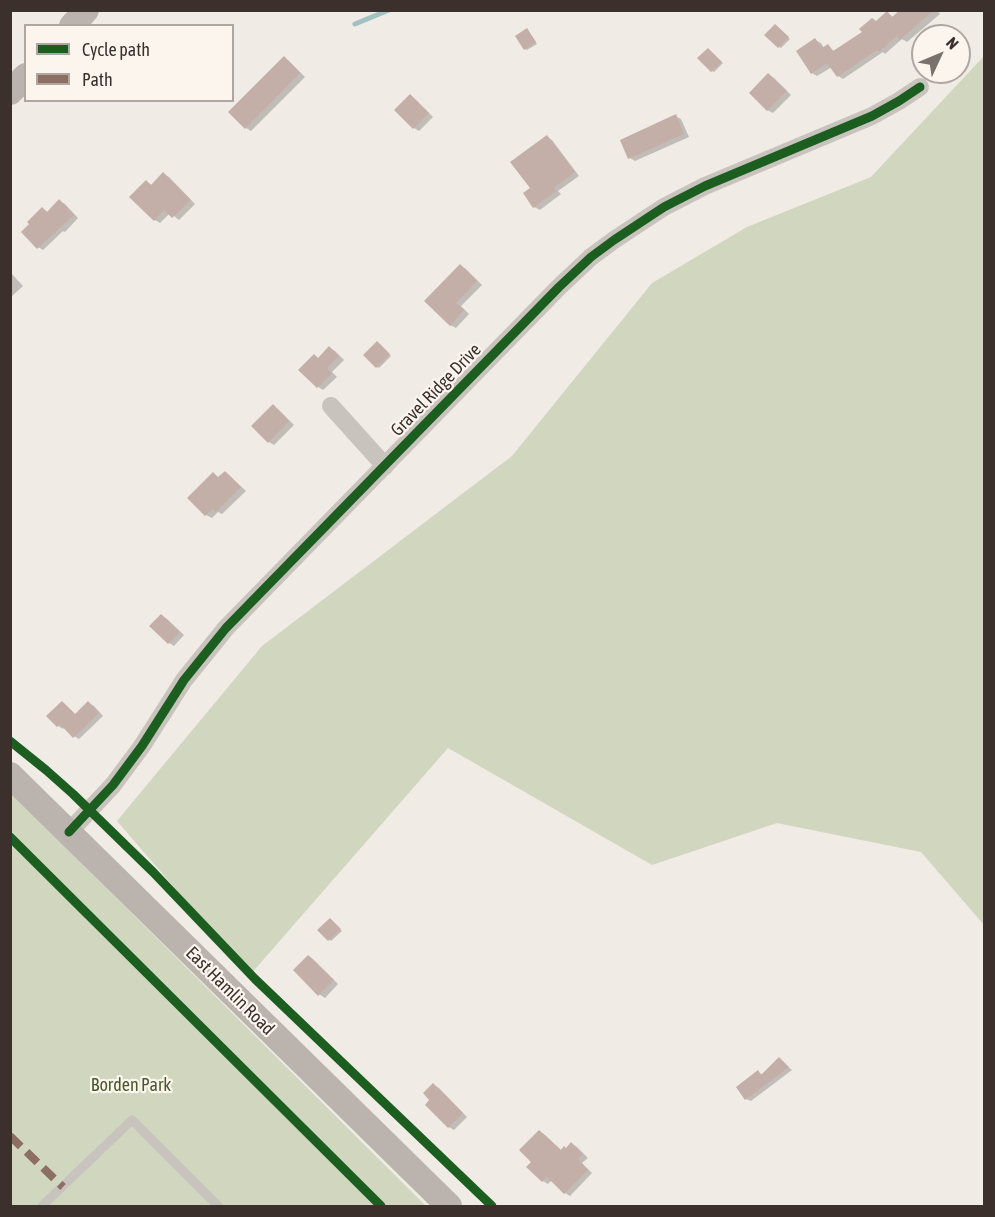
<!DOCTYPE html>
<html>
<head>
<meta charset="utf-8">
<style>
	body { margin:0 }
	#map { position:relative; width:995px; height:1217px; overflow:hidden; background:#f0ebe5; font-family:"Asap Condensed",sans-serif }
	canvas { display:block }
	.frame { position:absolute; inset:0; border:12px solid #3b302b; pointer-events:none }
	.legend { position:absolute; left:24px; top:24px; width:210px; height:78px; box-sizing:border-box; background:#fbf5ee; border:2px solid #aea6a0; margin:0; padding:8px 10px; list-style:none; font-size:18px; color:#3b302b }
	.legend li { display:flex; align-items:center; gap:12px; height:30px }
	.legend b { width:30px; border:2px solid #aea6a0 }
	.north { position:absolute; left:911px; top:24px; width:60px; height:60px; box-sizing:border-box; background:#fbf5ee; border:2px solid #aea6a0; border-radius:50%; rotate:46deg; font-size:16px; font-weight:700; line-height:24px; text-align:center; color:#3b302b }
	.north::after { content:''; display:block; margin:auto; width:21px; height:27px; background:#7a716c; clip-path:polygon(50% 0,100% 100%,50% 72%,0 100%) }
</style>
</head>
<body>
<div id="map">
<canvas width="995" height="1217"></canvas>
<div class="frame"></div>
<ul class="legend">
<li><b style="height:8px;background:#1b5e20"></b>Cycle path</li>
<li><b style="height:8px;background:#8d6e63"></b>Path</li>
</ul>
<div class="north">N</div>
</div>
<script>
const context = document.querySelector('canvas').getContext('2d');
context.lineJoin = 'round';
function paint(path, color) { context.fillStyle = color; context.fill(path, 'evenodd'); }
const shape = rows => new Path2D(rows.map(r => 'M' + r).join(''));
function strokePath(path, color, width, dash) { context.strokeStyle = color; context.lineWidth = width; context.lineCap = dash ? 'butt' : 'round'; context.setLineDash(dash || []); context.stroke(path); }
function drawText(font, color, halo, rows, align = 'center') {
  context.font = font + ' "Asap Condensed",sans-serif'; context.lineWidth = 4.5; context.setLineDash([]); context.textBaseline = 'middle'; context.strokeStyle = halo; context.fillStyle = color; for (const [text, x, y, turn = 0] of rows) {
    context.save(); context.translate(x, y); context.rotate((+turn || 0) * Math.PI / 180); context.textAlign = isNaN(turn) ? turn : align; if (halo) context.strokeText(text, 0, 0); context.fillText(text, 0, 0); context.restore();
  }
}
paint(shape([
	[984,56,984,925,921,852,777,823,652,865,448,748,250,975,117,821,262,646,512,456,652,283,747,227,871,177],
	[11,793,426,1206,11,1206]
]), '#d1d6bf');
paint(shape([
	[903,10,937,10,940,14,907,42,902,39,885,54,883,52,843,79,838,76,832,67,817,76,812,73,815,40,821,43,824,48,828,46,835,52,877,22,888,13,894,18],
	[778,27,790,39,781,48,779,47],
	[527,30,537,44,527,50,525,49],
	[710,51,723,63,714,72,712,71],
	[284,58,289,61,305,77,251,131,246,128],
	[769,75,774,78,791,95,773,113,767,110],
	[410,95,415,99,433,117,419,131,414,128],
	[675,116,681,119,689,137,635,161,630,158],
	[547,137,552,140,579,176,558,191,561,194,540,210,534,207,532,188],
	[163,174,169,177,195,204,179,220,170,213,160,223,155,220,146,182,152,185],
	[59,201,65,204,78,218,65,232,63,231,43,250,38,247,42,209,48,212],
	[461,266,466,269,482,285,461,306,469,314,456,328,450,325],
	[10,272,23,286,10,298],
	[380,344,391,356,379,368,377,367],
	[329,348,335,351,344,360,332,372,337,377,323,390,318,387,300,370,319,359],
	[273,406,278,409,294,425,274,445,269,442],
	[225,473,230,476,246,491,222,514,218,512,212,518,206,515],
	[161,615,167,619,184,635,174,646,169,643],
	[62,703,67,706,76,715,89,703,94,706,103,716,79,739,74,736,65,727,63,729,58,726],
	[332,921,342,931,331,941,319,930],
	[309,956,314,960,338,984,325,998,319,994],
	[779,1059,792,1070,751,1101,746,1099,758,1072,763,1075],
	[434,1085,439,1088,467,1117,454,1130,449,1127,431,1100],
	[539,1131,545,1135,562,1151,567,1149,572,1144,577,1147,588,1158,582,1163,592,1173,570,1196,565,1193,552,1180,548,1184,543,1181,534,1162]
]), '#0003');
strokePath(shape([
	[355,24,389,10]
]), '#a1c2c1', 5);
paint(shape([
	[900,10,934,10,900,40,897,36,879,52,877,50,837,77,827,63,811,74,796,51,815,38,822,48,828,44,833,51,862,32,859,29,872,18,876,21,887,11,892,17],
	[775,24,789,37,778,48,764,35],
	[527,28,536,42,524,50,515,36],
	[708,48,722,62,711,72,697,58],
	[284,56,300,73,245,129,228,112],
	[768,73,787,91,767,111,749,93],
	[410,94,429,113,413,129,394,110],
	[676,114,684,134,628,159,620,140],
	[547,135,575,172,554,188,556,191,533,208,523,193,530,188,510,162],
	[163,172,191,200,172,218,164,210,154,221,129,197,146,180,151,185],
	[59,199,74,215,37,249,21,232,29,224,27,222,42,207,47,212],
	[460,264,477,281,456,303,464,310,450,326,424,301],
	[377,341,390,354,376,368,363,355],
	[329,346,339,356,327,368,332,373,317,388,298,370,314,354,318,358],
	[273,404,289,421,268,443,251,426],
	[225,471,241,487,216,512,213,509,205,516,187,498,213,472,218,477],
	[161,614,180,632,168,644,149,626],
	[62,701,75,714,88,701,99,713,73,738,60,724,57,727,46,716],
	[330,918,341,929,328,941,317,930],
	[308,955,334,980,318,996,293,970],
	[779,1057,789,1067,745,1100,736,1087,758,1070,761,1075],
	[433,1083,463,1113,448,1128,425,1105,429,1100,423,1093],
	[539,1130,561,1150,564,1146,566,1148,571,1142,583,1154,578,1159,588,1170,564,1194,547,1177,542,1182,526,1167,531,1162,519,1150]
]), '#c3afa7');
strokePath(shape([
	[42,1206,132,1120,218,1206]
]), '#c9c3be', 9);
strokePath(shape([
	[331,406,385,466],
	[69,832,113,785,142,746,184,680,226,628,559,287,591,257,614,240,664,207,705,186,872,116,899,101,920,87]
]), '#c9c3be', 18);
strokePath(shape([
	[72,26,86,10],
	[10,92,26,76],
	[10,775,449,1206]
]), '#bab3ae', 26);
strokePath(shape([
	[10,1136,63,1187]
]), '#8d6e63', 8, [15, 8]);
strokePath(shape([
	[10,741,46,770,73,794,153,872,255,979,492,1206],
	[69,832,113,785,142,746,184,680,226,628,559,287,591,257,614,240,664,207,705,186,872,116,899,101,920,87],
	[10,837,381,1206]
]), '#1b5e20', 9);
drawText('18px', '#3b302b', '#fbf5ee', [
	["Gravel Ridge Drive",436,390,-46],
	["East Hamlin Road",230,991,45]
]);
drawText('18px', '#4a5a2e', '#fbf5ee', [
	["Borden Park",131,1085]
]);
</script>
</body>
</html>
